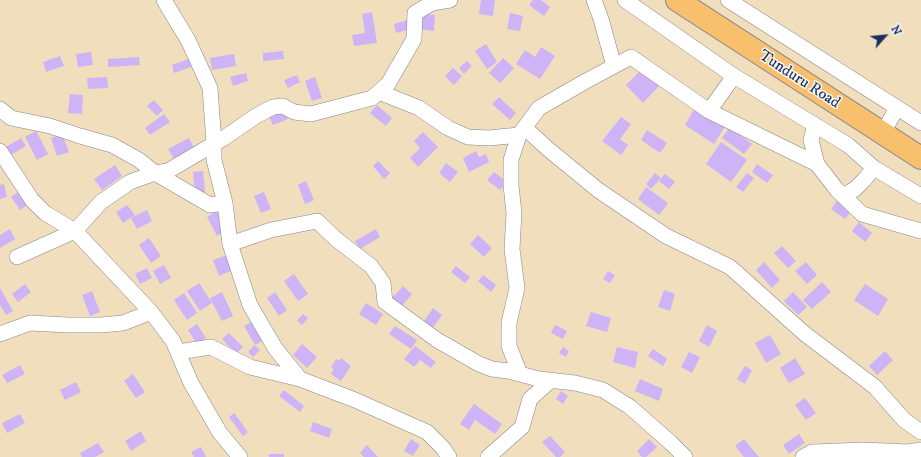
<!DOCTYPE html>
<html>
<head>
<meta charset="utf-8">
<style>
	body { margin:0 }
	#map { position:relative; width:921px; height:457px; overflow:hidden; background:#f0debd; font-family:"IM FELL DW Pica",serif }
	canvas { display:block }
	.north { position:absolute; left:865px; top:16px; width:40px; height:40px; -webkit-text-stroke:3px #f6f6f2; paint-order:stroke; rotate:63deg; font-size:11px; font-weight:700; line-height:16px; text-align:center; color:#1b2f5e }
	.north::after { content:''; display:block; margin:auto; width:14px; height:18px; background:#1b2f5e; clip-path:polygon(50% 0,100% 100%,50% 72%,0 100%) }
</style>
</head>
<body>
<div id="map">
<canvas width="921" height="457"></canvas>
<div class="north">N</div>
</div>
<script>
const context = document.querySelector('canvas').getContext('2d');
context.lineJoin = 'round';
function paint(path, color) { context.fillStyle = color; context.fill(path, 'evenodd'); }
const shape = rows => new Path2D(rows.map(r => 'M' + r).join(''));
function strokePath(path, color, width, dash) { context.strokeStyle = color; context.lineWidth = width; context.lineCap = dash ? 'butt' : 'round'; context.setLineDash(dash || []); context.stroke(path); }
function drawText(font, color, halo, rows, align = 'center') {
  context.font = font + ' "IM FELL DW Pica",serif'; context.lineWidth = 3; context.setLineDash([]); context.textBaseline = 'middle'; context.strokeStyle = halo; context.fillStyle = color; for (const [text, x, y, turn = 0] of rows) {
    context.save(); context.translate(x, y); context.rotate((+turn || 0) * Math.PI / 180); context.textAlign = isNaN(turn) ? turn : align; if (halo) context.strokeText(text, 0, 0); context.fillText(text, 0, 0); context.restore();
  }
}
paint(shape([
	[481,0,495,0,493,16,479,14],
	[533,0,541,0,550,7,544,16,529,5],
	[372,12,377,43,354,46,352,35,365,33,362,14],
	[510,13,523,16,520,31,507,29],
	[422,14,435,15,434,31,420,29],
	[408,20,411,29,396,33,394,24],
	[486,44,497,62,487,69,475,51],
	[541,47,555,56,540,79,516,64,525,50,535,57],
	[283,51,284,59,263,61,263,53],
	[91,52,93,65,78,67,76,54],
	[234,54,236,66,212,70,210,58],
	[60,56,64,66,46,72,43,62],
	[139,57,140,65,108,67,108,59],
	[191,58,194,66,174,73,172,65],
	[503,58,514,68,500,83,489,73],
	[467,61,472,66,464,74,459,68],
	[453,68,462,76,454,85,445,76],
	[642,69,659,86,643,103,626,85],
	[246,73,248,81,233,86,230,77],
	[297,75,300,82,288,88,284,80],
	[107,77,108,88,88,89,87,78],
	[315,77,322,98,312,101,305,81],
	[70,94,83,95,82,114,68,113],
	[499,97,516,113,510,120,492,104],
	[154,100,163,110,157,116,147,106],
	[377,105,392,118,386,126,370,113],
	[696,106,726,125,714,144,685,125],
	[285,111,288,119,273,125,269,117],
	[164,114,170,122,150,135,145,128],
	[621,117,631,124,620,139,628,145,621,155,602,141],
	[730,127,752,144,744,154,722,138],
	[647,130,667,143,660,153,641,140],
	[36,131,48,154,37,160,25,137],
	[423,132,438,147,418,167,410,158,420,148,414,141],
	[62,134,69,152,57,156,51,138],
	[21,138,26,146,11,155,6,147],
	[189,138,194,148,174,159,168,149],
	[721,142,747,160,731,182,706,164],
	[476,151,479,157,486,154,489,162,469,172,463,158],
	[378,161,390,173,384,179,373,166],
	[446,163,458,172,450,182,439,173],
	[757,164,773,175,767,183,752,172],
	[115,165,122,176,102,190,94,179],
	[203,171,205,192,195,193,193,172],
	[494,172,507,182,500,190,487,180],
	[655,173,661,178,651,189,646,184],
	[747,173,754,178,743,192,736,187],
	[665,174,675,182,669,189,659,181],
	[306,181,314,200,305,204,298,185],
	[4,184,7,197,0,199,0,185],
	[646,187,668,203,659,215,638,199],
	[20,191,29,204,20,210,11,197],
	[264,192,271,209,261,213,254,196],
	[837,201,851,211,845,219,831,209],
	[127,205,135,215,123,223,116,212],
	[147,210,152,221,137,229,131,218],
	[217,211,227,230,217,236,207,217],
	[859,222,872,233,865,242,852,231],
	[10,229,15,239,0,248,0,235],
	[376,229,380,237,360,249,355,241],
	[478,235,492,248,484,257,470,244],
	[149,238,161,256,151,263,139,245],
	[782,246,796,261,788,268,774,253],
	[227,255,233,270,219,276,213,260],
	[764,262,780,280,772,288,756,270],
	[806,262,817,275,807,284,795,271],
	[164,265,171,278,160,284,153,271],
	[456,266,470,277,465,283,451,272],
	[147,268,152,278,140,284,135,274],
	[608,271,615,275,610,283,603,279],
	[294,274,308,294,298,301,284,281],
	[483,275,496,285,491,292,478,281],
	[822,282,831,292,812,309,803,300],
	[199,283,212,303,200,311,187,291],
	[25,284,31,292,18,302,12,294],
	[865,284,888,299,878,316,854,300],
	[403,286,412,294,401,307,391,299],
	[0,288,13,311,6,315,0,305],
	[664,290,675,294,670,311,658,307],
	[92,291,100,312,90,316,82,295],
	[222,292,233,316,222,321,210,298],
	[275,292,287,310,279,316,267,298],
	[793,292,807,307,798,315,784,301],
	[184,293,197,313,187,320,174,300],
	[366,303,383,314,376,325,359,314],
	[433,308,442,315,431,330,422,324],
	[591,312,611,318,607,332,586,326],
	[303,314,308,318,302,325,297,320],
	[253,321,264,340,255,345,244,326],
	[197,324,206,338,197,344,188,330],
	[555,325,567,331,563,339,551,333],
	[707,325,717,331,709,347,699,341],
	[395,326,417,340,411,349,389,334],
	[229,333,243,347,236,354,222,339],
	[770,335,781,354,766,363,755,343],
	[302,344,317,357,307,368,293,355],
	[254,345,260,350,253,357,248,352],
	[415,346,436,362,431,368,420,360,414,367,404,359],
	[563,347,569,351,566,357,559,353],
	[617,347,638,352,635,368,613,362],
	[653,349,667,359,663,366,648,356],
	[885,351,893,360,877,375,869,366],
	[689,352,700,357,692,373,681,367],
	[341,358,351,366,341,381,331,374,334,369,331,367,336,359,339,361],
	[795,358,805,374,789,383,780,368],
	[20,365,25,374,7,383,2,375],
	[745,366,752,370,745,384,737,379],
	[133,374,145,392,136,398,124,381],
	[640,379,663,389,659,401,635,391],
	[76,382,81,392,65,400,60,390],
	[284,390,304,406,300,412,279,396],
	[561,391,568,396,563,404,556,399],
	[805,398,816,413,806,420,795,405],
	[474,404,502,424,495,434,475,420,469,430,460,424],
	[234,413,248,432,243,436,229,417],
	[20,414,25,423,7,433,2,423],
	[313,422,332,429,329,438,310,431],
	[141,431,146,441,131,451,125,441],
	[799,434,805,443,789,454,783,445],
	[550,436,565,452,560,457,556,457,542,442],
	[411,439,420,445,413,456,404,451],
	[649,439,657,447,646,457,642,457,637,451],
	[744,439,759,457,744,457,735,446],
	[98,443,104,452,95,457,82,457,80,453],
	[367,445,378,457,364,457,360,453],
	[201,447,206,457,194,457,191,452],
	[269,454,284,454,284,457,269,457]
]), '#cfb3f7');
const minor = shape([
	[164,0,168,7,188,40,210,88,214,143,214,160,225,203,230,244,250,305,275,348,300,379],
	[594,0,601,19,614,66],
	[625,0,734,76,848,145,874,168,921,196],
	[728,0,921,123],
	[379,92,419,108,448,128,468,137,489,138,519,135],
	[0,109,11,118,50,126,80,136,112,145,139,160,155,173,210,205,225,203],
	[709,111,734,76],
	[815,125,811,140,817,164],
	[525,128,548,149,598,190,666,236,730,267,805,334,875,387,904,420,921,432],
	[882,134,897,108],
	[0,151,32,200,45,213,75,231,151,312,173,341,191,383,220,433,240,457],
	[843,196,855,189,864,180,874,168],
	[230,244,271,230,317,221,337,240,371,266,383,283,385,302,437,340,479,364,492,369,508,371,539,379,575,383,603,390,630,407,671,443,685,457],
	[17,257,75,231,101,202,130,182,155,173,168,171,224,138,256,116,273,107,283,106,294,112,311,114,372,98,388,84,414,39,415,13,432,3,450,0],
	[0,334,30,323,68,325,101,325,123,323,151,312],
	[178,352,211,347,250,367,300,379,355,400,427,432,443,448,449,457],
	[520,374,509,346,509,323,517,288,512,249,514,213,511,185,511,160,519,135,539,108,586,81,631,57,709,111,817,164,837,190,862,214,921,231],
	[488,457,522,427,530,399,551,380],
	[803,457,812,452,864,450,907,452,921,450]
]);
const trunk = shape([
	[677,0,921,158]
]);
strokePath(minor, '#86868e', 16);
strokePath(trunk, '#86868e', 24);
strokePath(minor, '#fff', 15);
strokePath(trunk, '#f8bf6c', 22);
drawText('16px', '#1b2f5e', '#f6f6f2', [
	["Tunduru Road",799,80,33]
]);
</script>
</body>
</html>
